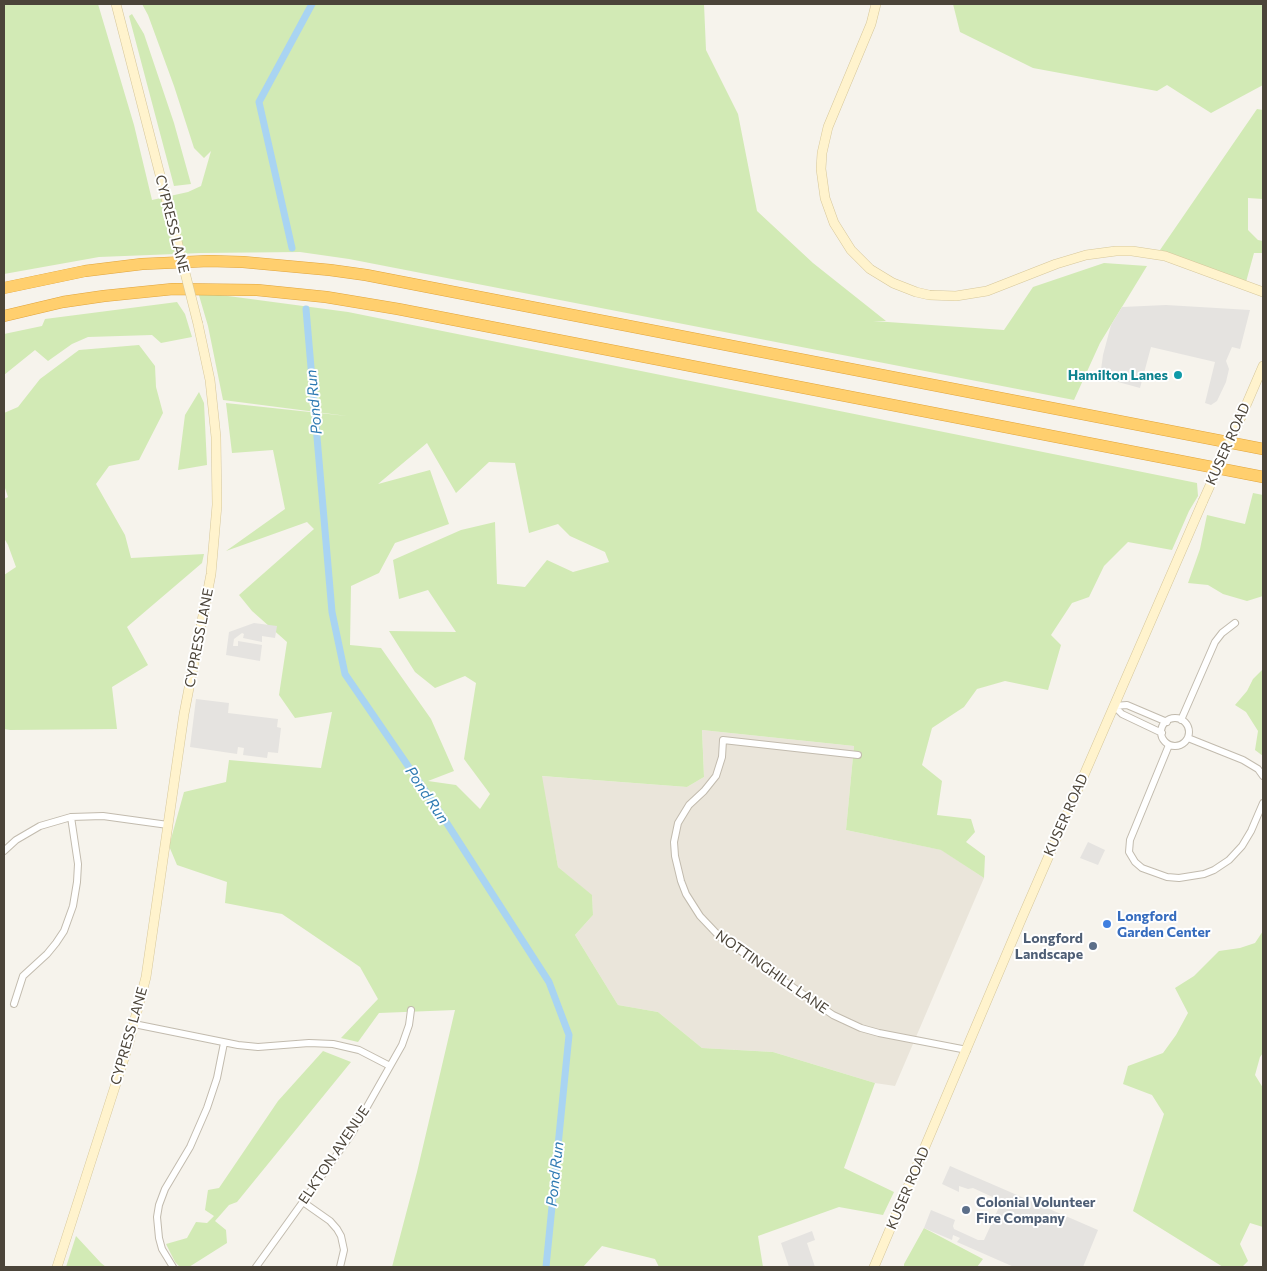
<!DOCTYPE html>
<html>
<head>
<meta charset="utf-8">
<style>
	body { margin:0 }
	#map { position:relative; width:1267px; height:1271px; overflow:hidden; background:#f6f3ec; font-family:Commissioner,sans-serif }
	canvas { display:block }
	.frame { position:absolute; inset:0; border:5px solid #4b4439; pointer-events:none }
</style>
</head>
<body>
<div id="map">
<canvas width="1267" height="1271"></canvas>
<div class="frame"></div>
</div>
<script>
const context = document.querySelector('canvas').getContext('2d');
context.lineJoin = 'round';
function paint(path, color) { context.fillStyle = color; context.fill(path, 'evenodd'); }
const shape = rows => new Path2D(rows.map(r => 'M' + r).join(''));
function strokePath(path, color, width, dash) { context.strokeStyle = color; context.lineWidth = width; context.lineCap = dash ? 'butt' : 'round'; context.setLineDash(dash || []); context.stroke(path); }
function drawText(font, color, halo, rows, align = 'center') {
  context.font = font + ' Commissioner,sans-serif'; context.lineWidth = 4; context.setLineDash([]); context.textBaseline = 'middle'; context.strokeStyle = halo; context.fillStyle = color; for (const [text, x, y, turn = 0] of rows) {
    context.save(); context.translate(x, y); context.rotate((+turn || 0) * Math.PI / 180); context.textAlign = isNaN(turn) ? turn : align; if (halo) context.strokeText(text, 0, 0); context.fillText(text, 0, 0); context.restore();
  }
}
paint(shape([
	[702,730,854,746,846,830,942,850,984,878,895,1086,875,1083,773,1052,702,1048,658,1012,618,1005,575,935,593,915,592,896,558,867,541,776,687,787,704,777]
]), '#eae5da');
paint(shape([
	[4,4,98,4,134,125,152,200,188,192,201,186,211,151,204,158,194,148,174,86,148,15,142,4,704,4,706,50,738,114,757,211,813,263,886,321,873,321,1004,330,1033,287,1104,263,1147,266,1100,343,1074,400,349,259,300,252,201,253,99,257,4,274],
	[953,4,1263,4,1263,85,1211,113,1167,85,1157,91,1033,68,960,32],
	[132,14,144,34,174,123,191,184,174,186,129,16],
	[1257,109,1263,110,1263,199,1248,198,1248,230,1258,240,1263,241,1263,253,1254,253,1246,282,1160,250],
	[198,292,348,312,1197,483,1198,496,1189,511,1172,550,1128,542,1104,566,1089,597,1072,603,1051,635,1061,645,1048,690,1005,681,977,689,964,707,932,728,922,765,942,781,937,815,971,819,975,832,966,842,985,856,984,878,941,850,846,830,854,746,702,730,704,777,687,787,542,776,558,867,592,895,593,915,575,935,618,1005,658,1012,702,1048,773,1052,875,1083,844,1168,894,1192,883,1215,839,1207,758,1236,763,1267,659,1267,655,1259,602,1246,583,1267,392,1267,417,1172,455,1010,379,1013,358,1042,341,1038,378,999,360,967,282,914,225,903,227,882,177,865,169,846,184,792,226,782,229,760,321,768,332,712,295,718,279,695,287,642,252,611,239,595,314,529,307,522,226,551,285,509,273,450,232,453,226,403,347,416,223,400,208,326],
	[427,443,456,493,489,462,515,463,529,533,558,524,570,536,605,552,609,562,573,572,547,560,525,587,497,584,495,522,461,530,393,560,399,599,428,590,456,632,389,631,415,672,435,688,465,676,476,683,464,759,490,794,480,809,456,785,428,781,454,771,431,719,381,648,350,645,351,586,379,573,395,543,449,524,430,470,378,484],
	[177,302,185,314,192,337,161,343,152,335,88,337,72,344,48,361,35,350,4,375,4,334,42,326,45,319],
	[139,345,155,366,156,387,163,413,139,460,109,466,96,484,125,535,131,558,204,554,202,563,127,627,148,665,112,687,117,729,10,730,4,729,4,575,16,567,8,545,4,538,4,499,8,497,4,485,4,413,18,407,40,379,79,350],
	[199,392,204,403,207,465,178,470,185,415],
	[1253,493,1263,495,1263,596,1247,601,1223,594,1208,585,1188,583,1200,549,1207,515,1245,524],
	[1263,669,1263,756,1255,750,1258,731,1246,712,1235,705,1247,691,1253,679],
	[1263,931,1263,1053,1260,1057,1255,1075,1263,1088,1263,1227,1250,1223,1240,1244,1248,1261,1242,1267,1223,1267,1133,1211,1164,1114,1152,1095,1123,1084,1128,1066,1163,1053,1176,1035,1188,1013,1175,988,1194,976,1219,951,1240,948,1255,943],
	[323,1051,351,1062,237,1202,229,1205,215,1221,226,1230,227,1243,189,1267,180,1267,175,1262,166,1244,187,1238,196,1222,207,1223,214,1216,205,1210,208,1190,219,1188,278,1101],
	[924,1228,983,1259,977,1267,904,1267,904,1264],
	[76,1236,101,1263,106,1267,66,1267]
]), '#d2eab5');
paint(shape([
	[1166,305,1250,310,1240,349,1232,347,1226,361,1229,369,1226,382,1217,401,1211,405,1205,403,1215,362,1151,347,1140,388,1100,377,1103,355,1111,325,1122,307],
	[254,623,277,626,275,638,262,636,262,642,243,638,244,634,242,633,234,639,233,646,238,646,238,641,262,645,260,661,226,655,229,632],
	[196,699,229,703,228,713,278,719,277,727,281,728,278,753,268,752,267,758,243,755,244,748,238,747,237,754,190,747],
	[1088,842,1105,850,1098,865,1080,858],
	[950,1166,1098,1230,1083,1267,1014,1267,957,1242,960,1238,953,1235,952,1240,924,1228,931,1210,955,1220,953,1226,954,1229,978,1240,984,1240,1000,1205,999,1200,973,1188,968,1189,959,1186,959,1192,942,1184],
	[812,1231,815,1240,807,1243,815,1267,789,1267,781,1243]
]), '#e5e3e0');
strokePath(shape([
	[292,248,259,102,312,4],
	[306,309,332,612,345,674,439,811,549,982,569,1035,546,1267]
]), '#a9d4f2', 7);
const street = shape([
	[1114,706,1127,705,1167,722],
	[1114,706,1122,714,1162,733],
	'1161 732a14 14 0 1 1 28 0a14 14 0 1 1-28 0Z',
	[1181,720,1215,642,1222,633,1235,623],
	[1188,738,1243,760,1258,769,1263,776],
	[1169,745,1130,840,1129,852,1135,862,1142,868,1167,877,1179,878,1204,874,1214,870,1229,860,1242,846,1251,831,1263,803],
	[858,755,723,740,722,757,716,776,704,791,689,805,678,823,674,842,675,856,681,881,686,894,700,916,719,936,833,1015,861,1028,879,1033,967,1050],
	[4,851,16,840,40,826,71,817,103,816,168,825],
	[14,1004,23,976,47,954,56,943,64,931,73,906,77,882,78,864,71,817],
	[134,1024,238,1045,258,1047,309,1043,333,1044,359,1050,390,1066],
	[303,1202,330,1221,337,1229,341,1236,344,1250,340,1267],
	[173,1267,162,1249,159,1238,157,1217,159,1205,165,1189,190,1147,207,1108,217,1078,224,1043],
	[256,1267,351,1135,402,1045,409,1025,411,1010]
]);
const secondary = shape([
	[116,4,176,237],
	[876,4,871,24,828,127,822,153,821,169,825,198,834,223,851,250,870,269,893,283,916,292,929,295,956,296,987,291,1056,264,1086,255,1116,251,1132,251,1165,256,1263,292],
	[1241,417,1263,366],
	[57,1267,128,1046,146,977,184,714,211,574,217,505,216,437,210,380,198,324],
	[874,1267,1021,920,1203,501]
]);
const highway = shape([
	[4,288,85,271,142,264,209,261,243,262,330,270,366,275,1263,449],
	[4,316,63,302,104,296,173,289,257,290,326,297,398,309,1263,477]
]);
strokePath(street, '#c2bbae', 8);
strokePath(secondary, '#d6c79b', 10);
strokePath(highway, '#e0a43c', 12);
strokePath(street, '#fff', 6);
strokePath(secondary, '#fff3cd', 9);
strokePath(highway, '#ffcf6e', 11);
const secondaryBridge = shape([
	[176,237,198,324],
	[1203,501,1241,417]
]);
strokePath(secondaryBridge, '#d6c79b', 10, []);
strokePath(secondaryBridge, '#fff3cd', 9);
for (const [x, y, r, color] of [
	[1178,375,5,"#0f9aa8"],
	[1107,924,5,"#3f7fe0"],
	[1093,946,5,"#5c6f8a"],
	[966,1210,5,"#5c6f8a"]
]) { const dot = new Path2D(); dot.arc(x, y, r, 0, 2 * Math.PI); context.fillStyle = color; context.fill(dot); strokePath(dot, '#fff', 2); }
drawText('14px', '#4b4439', '#fff', [
	["CYPRESS LANE",172,224,76],
	["KUSER ROAD",1228,444,-66],
	["CYPRESS LANE",199,638,-79],
	["KUSER ROAD",1066,815,-66],
	["NOTTINGHILL LANE",772,972,35],
	["CYPRESS LANE",129,1036,-74],
	["ELKTON AVENUE",334,1155,-56],
	["KUSER ROAD",908,1188,-67]
]);
drawText('bold 14px', '#0d838f', '#fff', [
	["Hamilton Lanes",1168,375]
], 'right');
drawText('bold 14px', '#366cbe', '#fff', [
	["Longford",1117,916],
	["Garden Center",1117,932]
], 'left');
drawText('bold 14px', '#4e5e75', '#fff', [
	["Longford",1083,938],
	["Landscape",1083,954],
	["Colonial Volunteer",976,1202,"left"],
	["Fire Company",976,1218,"left"]
], 'right');
drawText('italic 15px', '#2e7ab2', '#fff', [
	["Pond Run",314,402,-95],
	["Pond Run",427,795,56],
	["Pond Run",555,1174,-84]
]);
</script>
</body>
</html>
